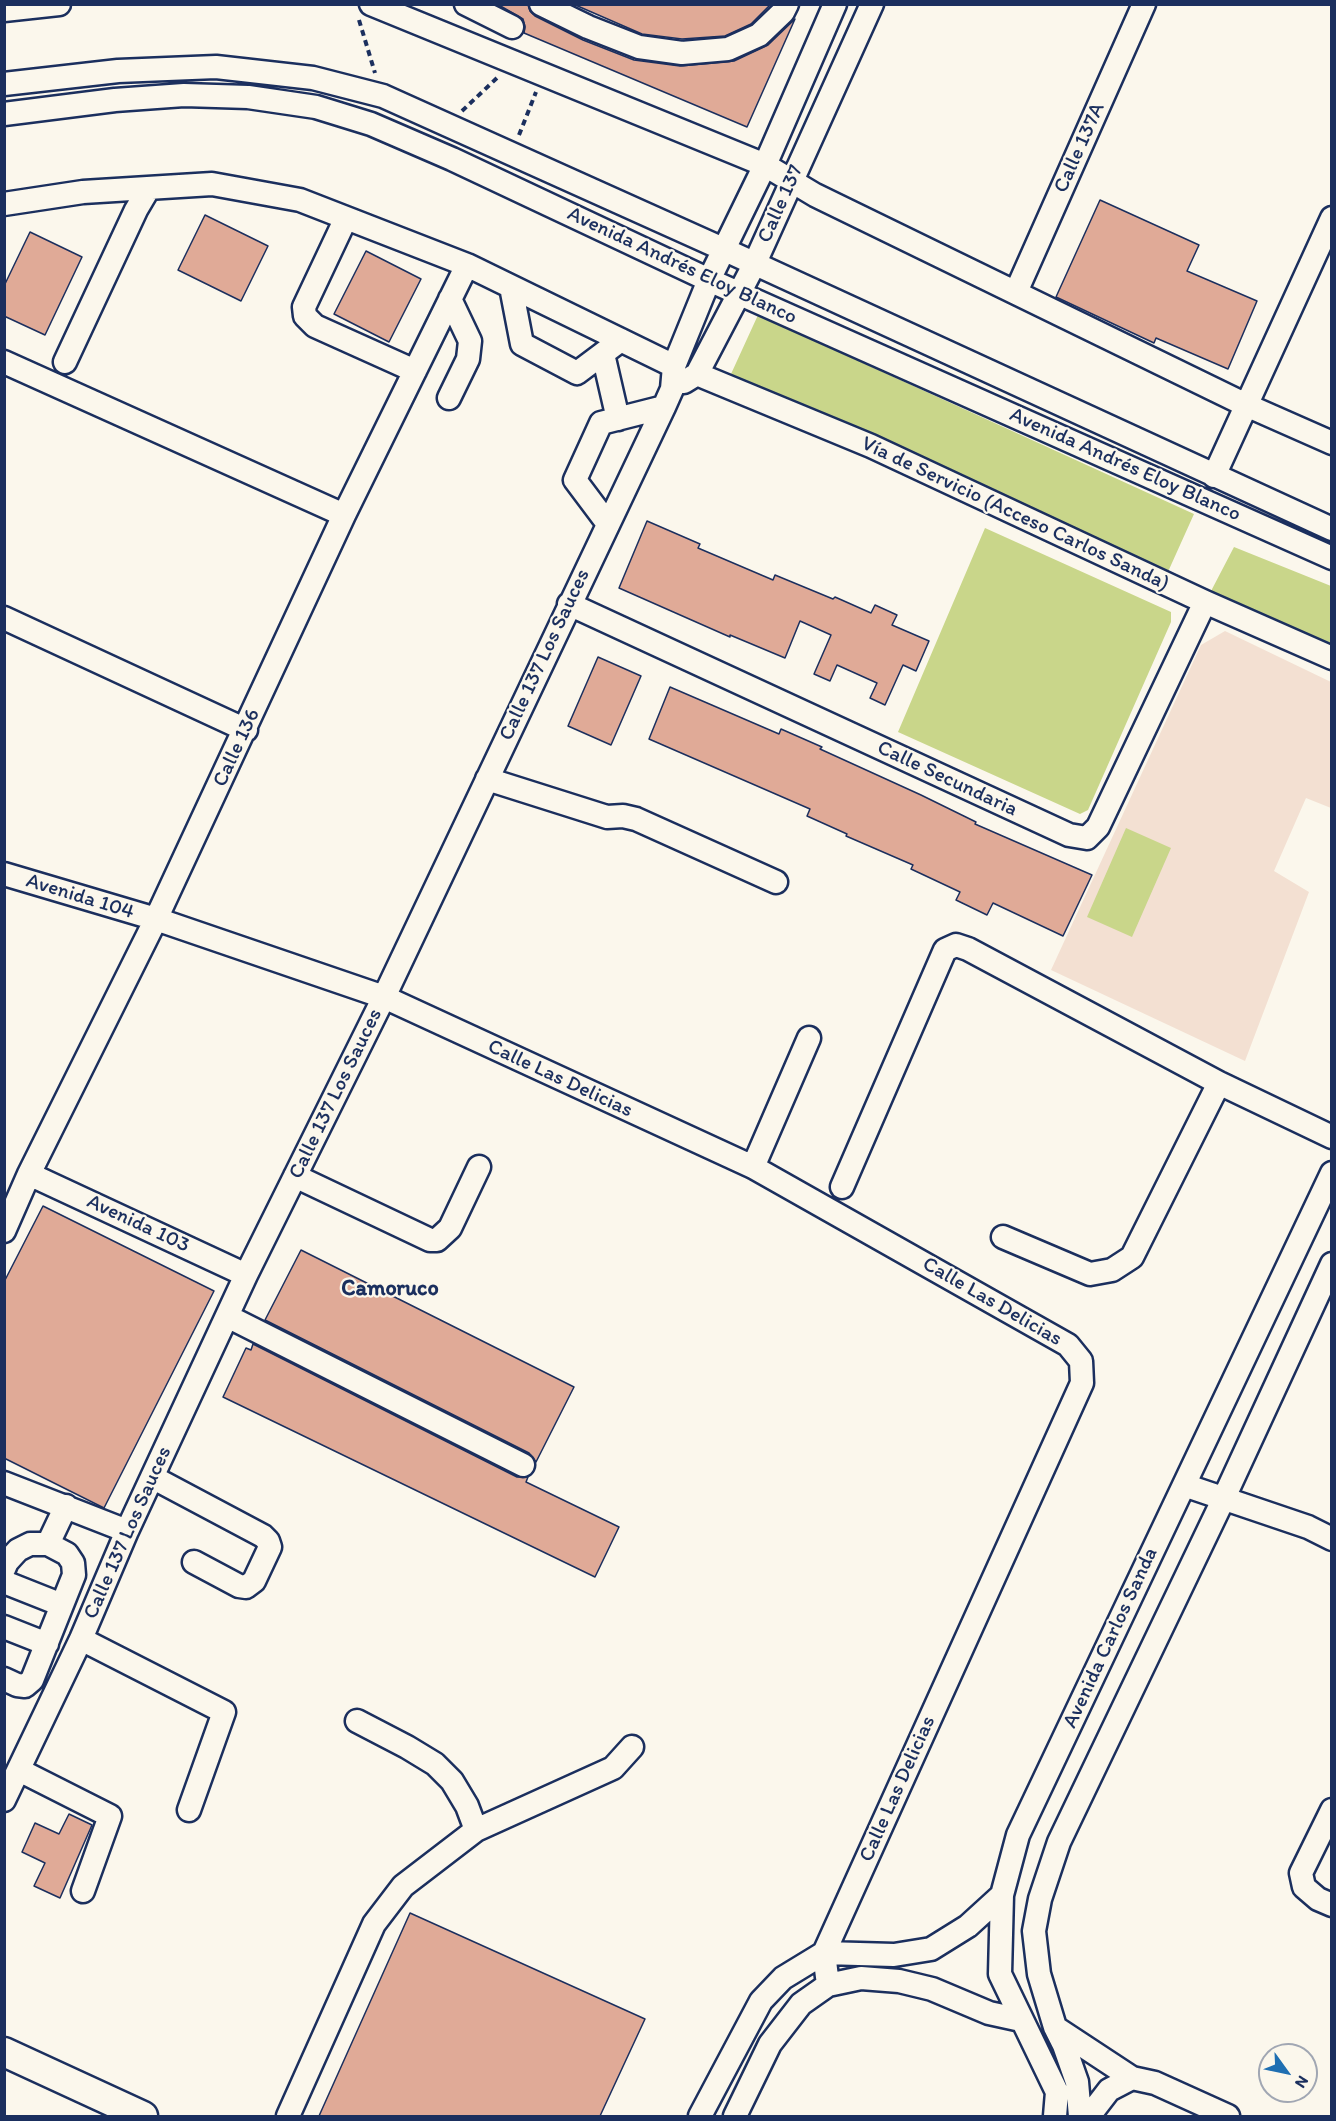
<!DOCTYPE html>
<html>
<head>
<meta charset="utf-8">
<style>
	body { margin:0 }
	#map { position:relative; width:1336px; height:2121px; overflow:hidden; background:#fbf7ec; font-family:Itim,sans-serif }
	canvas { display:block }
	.frame { position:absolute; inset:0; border:6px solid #1b2f5e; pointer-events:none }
	.north { position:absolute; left:1258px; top:2043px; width:60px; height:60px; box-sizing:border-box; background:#fbf7ec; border:2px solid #a1a7b3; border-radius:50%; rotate:123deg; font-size:16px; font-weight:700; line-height:24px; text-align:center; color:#1b2f5e }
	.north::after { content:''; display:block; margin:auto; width:21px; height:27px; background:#1f6fb2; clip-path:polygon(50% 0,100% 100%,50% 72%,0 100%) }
</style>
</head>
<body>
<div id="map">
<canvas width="1336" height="2121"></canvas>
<div class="frame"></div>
<div class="north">N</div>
</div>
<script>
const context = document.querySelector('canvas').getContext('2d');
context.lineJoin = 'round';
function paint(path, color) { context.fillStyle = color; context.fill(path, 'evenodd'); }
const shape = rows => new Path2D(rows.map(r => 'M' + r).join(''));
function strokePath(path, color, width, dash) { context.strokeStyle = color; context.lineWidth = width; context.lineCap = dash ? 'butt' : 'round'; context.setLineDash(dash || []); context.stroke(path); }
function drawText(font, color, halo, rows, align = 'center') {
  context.font = font + ' Itim,sans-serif'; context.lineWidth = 4.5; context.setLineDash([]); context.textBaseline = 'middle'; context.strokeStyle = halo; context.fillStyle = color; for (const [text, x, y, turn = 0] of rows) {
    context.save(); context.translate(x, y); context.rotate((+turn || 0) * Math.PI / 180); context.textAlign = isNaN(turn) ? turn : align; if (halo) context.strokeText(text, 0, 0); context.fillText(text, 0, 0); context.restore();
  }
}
paint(shape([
	[1225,631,1331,682,1331,808,1306,798,1274,871,1309,892,1245,1061,1051,970,1201,645]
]), '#f3e0d2');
paint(shape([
	[758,315,1194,514,1167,574,731,374],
	[985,528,1171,612,1171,622,1088,810,1080,814,898,732],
	[1234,547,1331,586,1331,648,1210,593],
	[1126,828,1171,848,1132,937,1087,917]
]), '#c9d68a');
const building = shape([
	[497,4,528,4,530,11,535,16,583,40,634,60,680,66,734,61,768,45,795,19,747,127,524,33,525,27,523,19,497,4],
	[573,4,771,4,751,24,725,36,682,39,642,34,573,4],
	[1100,200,1199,245,1187,271,1257,301,1228,369,1156,338,1154,343,1056,297,1100,200],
	[205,215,268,246,241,301,178,270,205,215],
	[30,232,82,257,45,335,4,316,4,286,30,232],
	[366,251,421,279,389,342,334,314,366,251],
	[647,521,700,544,698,548,773,580,775,575,833,599,835,597,871,613,875,605,897,615,892,625,929,641,916,671,903,665,885,705,870,698,877,683,837,665,830,681,814,674,831,635,800,621,785,658,730,635,730,637,619,588,647,521],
	[598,657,641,676,611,745,568,726,598,657],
	[670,687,779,734,781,729,822,747,820,749,921,795,976,822,975,824,1092,875,1063,936,993,903,987,915,956,900,960,892,911,869,913,865,846,836,847,834,807,816,810,809,649,739,670,687],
	[43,1206,214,1291,104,1508,4,1458,4,1282,43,1206],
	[301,1250,574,1387,536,1462,529,1453,265,1320,301,1250],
	[253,1344,517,1477,528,1477,526,1482,619,1527,595,1577,223,1397,246,1348,251,1350,253,1344],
	[69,1814,92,1825,60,1898,34,1886,45,1863,22,1852,35,1823,59,1834,69,1814],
	[410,1913,645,2019,600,2116,319,2116,410,1913]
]);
paint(building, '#e0aa97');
strokePath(building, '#1b2f5e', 1.5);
const minor = shape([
	[371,4,765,165,815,195,1246,405,1332,443],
	[466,4,512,27],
	[541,4,588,27,639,47,682,53,728,49,759,35,783,12,787,4],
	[4,10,59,4],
	[4,84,118,71,216,67,313,78,383,96,723,249,1332,529],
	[4,114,115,100,184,95,248,97,316,107,371,124,452,159,709,280,1332,558],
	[4,204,83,192,212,184,300,200,467,265,674,366],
	[346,218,304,307,305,316,315,326,415,371],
	[511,287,522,344,577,373,621,340],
	[1016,292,1144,4],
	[603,354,618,419],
	[4,362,344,515],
	[65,362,136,210,149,188],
	[697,374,871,446,1205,602,1332,658],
	[684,382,697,374,754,265,872,4],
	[449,398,468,359,470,341,450,299],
	[1214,476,1332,218],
	[608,524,575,480,601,423,664,407],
	[569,604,1069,835,1087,838,1098,827,1205,602],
	[4,618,246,730],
	[487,779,607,817,623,816,636,819,776,882],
	[4,874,156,919,384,997,753,1167,1068,1345,1081,1361,1082,1383,824,1953,828,1985],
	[753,1167,809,1038],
	[29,1174,246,1275],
	[295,1176,430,1240,437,1240,450,1228,479,1167],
	[842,1187,945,950,956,945,968,949,1219,1083,1332,1137],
	[4,1231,29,1174,156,919,344,515,467,265],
	[1003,1237,1090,1274,1112,1270,1132,1257,1219,1083],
	[227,1316,523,1465],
	[152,1477,263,1536,268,1541,270,1547,254,1581,246,1587,239,1586,194,1562],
	[4,1483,127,1531],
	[1184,1485,1308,1527,1332,1539],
	[4,1569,7,1562,18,1550,30,1544,48,1544,66,1506],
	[4,1582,62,1605],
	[4,1627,47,1644],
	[81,1639,224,1712,189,1810],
	[4,1679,17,1685,25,1686,32,1680,74,1575,73,1563,67,1554,48,1544],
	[357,1721,407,1747,435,1764,452,1781,467,1806,476,1830],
	[19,1770,110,1816,83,1891],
	[4,1800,81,1639,127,1531,246,1275,384,997,664,407,672,389,674,366,709,280,765,165,835,4],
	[1332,1810,1301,1873,1304,1887,1318,1899,1332,1905],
	[1056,2028,1132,2078],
	[288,2116,374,1924,403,1886,476,1830,613,1768,632,1747],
	[700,2116,761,2001,783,1978,824,1953,894,1955,931,1949,968,1926,1002,1895],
	[735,2116,770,2044,801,2004,828,1985,861,1978,899,1981,932,1989,989,2013,1021,2020],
	[1055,2116,1057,2092,1000,1974,1002,1895,1018,1835,1332,1173],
	[1080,2116,1077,2082,1064,2045,1055,2027,1039,1974,1034,1931,1040,1899,1059,1842,1223,1500,1332,1264],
	[1089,2116,1109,2090,1132,2078,1155,2083,1228,2116]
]);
const major = shape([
	[4,2052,143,2116]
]);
strokePath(minor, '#1b2f5e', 27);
strokePath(major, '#1b2f5e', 33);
strokePath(shape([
	[359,20,375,73],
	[462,111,498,77],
	[519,135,536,92]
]), '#1b2f5e', 4, [6, 4.5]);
strokePath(minor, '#fbf7ec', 22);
strokePath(major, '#fbf7ec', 28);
drawText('21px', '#1b2f5e', '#fbf7ec', [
	["Calle 137A",1080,148,-66],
	["Calle 137",781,204,-66],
	["Avenida Andrés Eloy Blanco",682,266,25],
	["Avenida Andrés Eloy Blanco",1125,465,24],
	["Vía de Servicio (Acceso Carlos Sanda)",1015,514,25],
	["Calle 137 Los Sauces",545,655,-65],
	["Calle 136",237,748,-65],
	["Calle Secundaria",947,779,25],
	["Avenida 104",80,897,17],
	["Calle Las Delicias",560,1079,25],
	["Calle 137 Los Sauces",336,1094,-64],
	["Avenida 103",138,1224,25],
	["Calle Las Delicias",992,1302,30],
	["Calle 137 Los Sauces",128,1533,-66],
	["Avenida Carlos Sanda",1111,1638,-65],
	["Calle Las Delicias",898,1789,-66]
]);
drawText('bold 22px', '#1b2f5e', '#fbf7ec', [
	["Camoruco",390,1289]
]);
</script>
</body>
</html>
